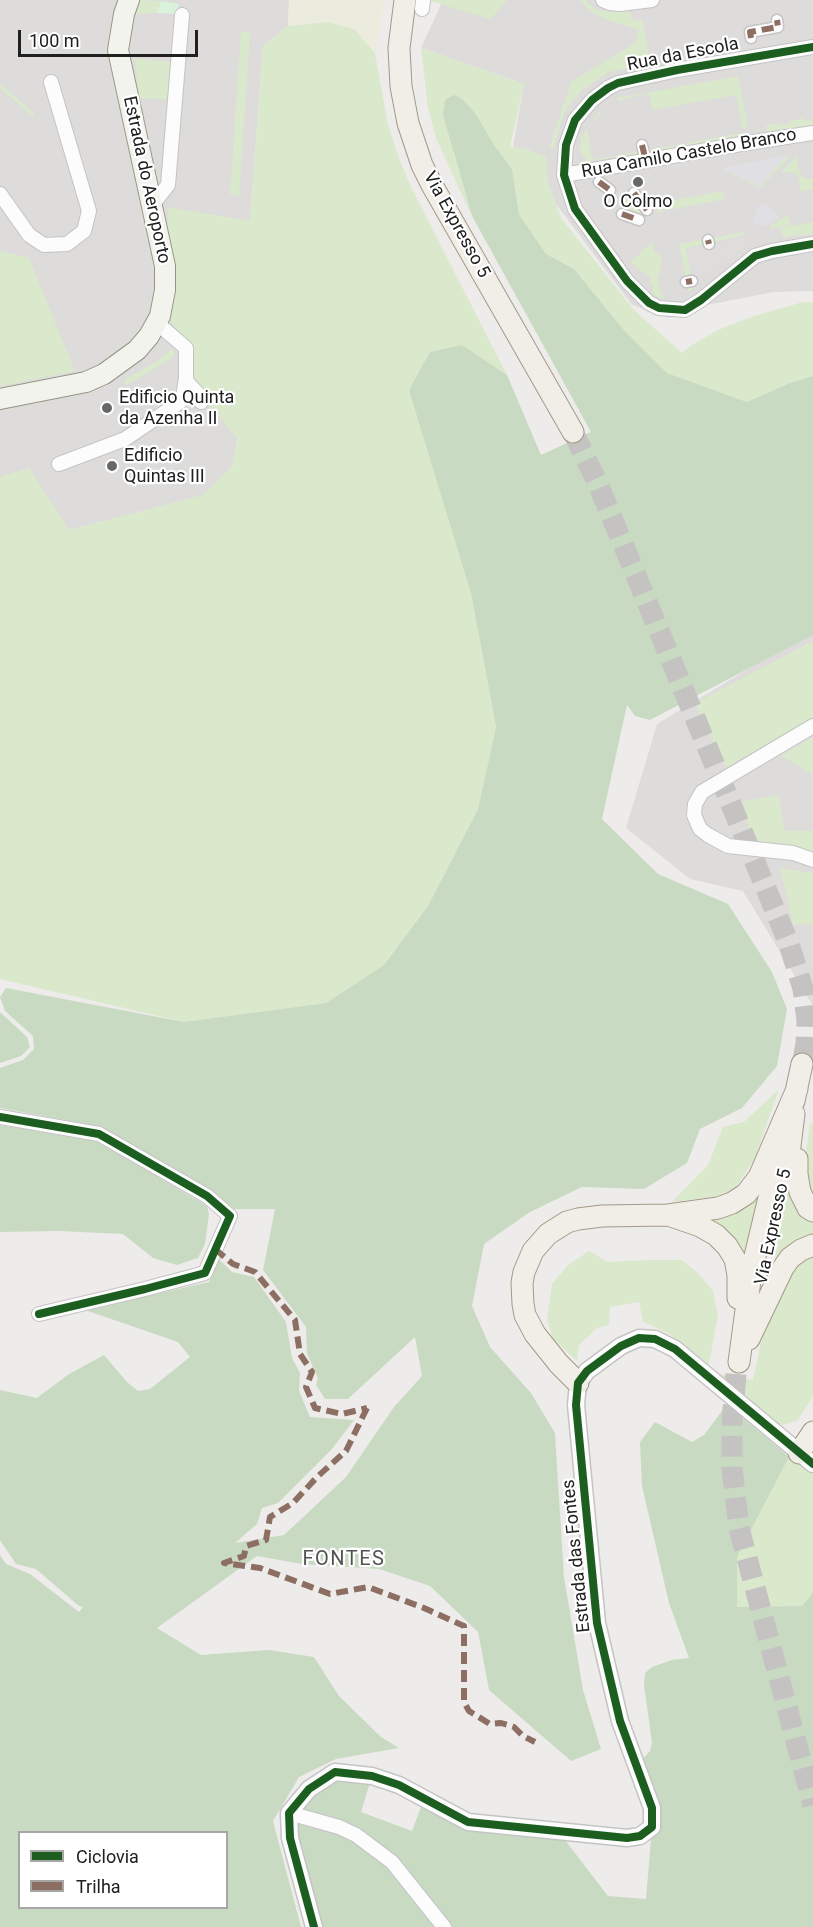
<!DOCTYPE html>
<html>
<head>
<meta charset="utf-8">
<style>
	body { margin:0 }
	#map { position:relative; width:813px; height:1927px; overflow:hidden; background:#eeecea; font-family:Roboto,sans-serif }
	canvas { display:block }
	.legend { position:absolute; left:18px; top:1831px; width:210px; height:78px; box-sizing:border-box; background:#fff; border:2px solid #a6a6a6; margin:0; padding:8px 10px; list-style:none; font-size:18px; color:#202020 }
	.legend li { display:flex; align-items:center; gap:12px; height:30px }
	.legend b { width:30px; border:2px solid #a6a6a6 }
	.scale { position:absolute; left:18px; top:30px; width:180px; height:27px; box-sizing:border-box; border:3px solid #202020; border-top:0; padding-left:8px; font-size:18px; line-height:21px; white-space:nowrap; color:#202020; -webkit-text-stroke:4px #fff; paint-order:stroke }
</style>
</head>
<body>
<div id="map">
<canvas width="813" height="1927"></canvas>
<ul class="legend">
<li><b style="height:8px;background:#1b5e20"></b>Ciclovia</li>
<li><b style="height:8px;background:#8d6e63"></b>Trilha</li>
</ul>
<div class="scale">100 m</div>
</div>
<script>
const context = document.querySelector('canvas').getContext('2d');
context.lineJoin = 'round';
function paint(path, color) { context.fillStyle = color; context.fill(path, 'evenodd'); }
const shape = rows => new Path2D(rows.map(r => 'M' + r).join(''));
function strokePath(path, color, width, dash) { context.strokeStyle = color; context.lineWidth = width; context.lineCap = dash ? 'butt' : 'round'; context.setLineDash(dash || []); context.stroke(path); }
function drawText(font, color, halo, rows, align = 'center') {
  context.font = font + ' Roboto,sans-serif'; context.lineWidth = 4.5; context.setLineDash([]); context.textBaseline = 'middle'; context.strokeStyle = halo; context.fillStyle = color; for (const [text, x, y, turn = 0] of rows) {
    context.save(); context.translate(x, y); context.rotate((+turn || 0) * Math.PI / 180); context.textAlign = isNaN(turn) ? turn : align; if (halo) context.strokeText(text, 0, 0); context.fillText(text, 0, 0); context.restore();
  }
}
paint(shape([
	[0,0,289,0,288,26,263,46,250,221,177,209,179,341,244,408,232,466,204,495,69,530,0,540],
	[443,0,813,0,813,291,773,292,707,305,669,318,632,305,513,147,524,84,421,48],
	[813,630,813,1006,743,891,690,879,626,828,657,724]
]), '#dddcdb');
paint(shape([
	[289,0,385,0,375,53,354,29,327,22,288,26]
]), '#ececde');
paint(shape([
	[136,0,161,1,157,13,133,14],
	[427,0,507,0,491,19],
	[580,0,585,0,597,10,614,12,629,9,633,21,642,19,651,64,609,72,582,90,565,110,553,149,549,148,571,82,635,43,639,30,608,20,593,13],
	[327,22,354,29,375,53,388,125,400,161,412,189,507,375,461,345,471,593,496,727,478,809,428,906,384,965,326,1003,184,1022,0,979,0,477,29,468,69,530,203,495,232,466,238,439,185,377,184,340,168,317,168,207,250,221,263,46,288,26],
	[241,31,250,33,239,196,230,195],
	[421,48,524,84,510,147,524,148,546,157,548,182,561,218,634,310,682,353,692,345,718,330,754,316,803,302,813,302,813,376,790,383,747,402,667,373,624,330,574,269,546,254,519,214,512,169,494,145,453,152,472,216,436,138,428,108],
	[135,58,170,62,169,100,139,98],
	[738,76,748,127,743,128,736,95,653,110,649,93,618,101,618,98],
	[0,84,35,114,33,117,0,88],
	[601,110,600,115,587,129,592,160,742,133,743,137,587,162,580,152,581,137],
	[804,118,805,121,813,119,813,125,767,132,766,125,778,123,779,125,789,124,789,121],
	[787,156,790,157,760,188,722,169,724,168,759,186],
	[797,157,799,171,804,179,813,178,813,189,800,192,799,179,795,173,781,172],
	[723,191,725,199,654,213,664,202],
	[656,195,630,226,624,200],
	[788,215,790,225,770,229,770,226],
	[813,222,813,234,783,237,780,228],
	[744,232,745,235,686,248,693,289,688,291,679,244],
	[653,242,654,252,659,253,661,260,660,274,657,276,661,295,663,295,664,300,652,294,653,286,650,281,652,279,648,274,646,275,630,262],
	[0,251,29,258,75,371,0,386],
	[172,348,175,354,172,358,127,385,124,380,156,362],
	[813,641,813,717,726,768,695,703],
	[813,737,813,775,781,755],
	[779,795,784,831,813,831,813,852,783,846,752,843,743,801],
	[780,868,813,873,813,925,793,924],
	[779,1089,755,1158,736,1187,721,1196,672,1202,708,1165,723,1127,744,1122],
	[810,1122,813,1124,813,1193,806,1179,805,1162],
	[788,1190,800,1208,813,1216,813,1239,774,1264],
	[759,1194,745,1267,701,1219],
	[589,1251,608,1262,648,1260,682,1260,699,1274,713,1291,718,1315,709,1364,668,1333,643,1322,639,1302,610,1307,609,1325,597,1328,579,1345,577,1361,553,1339,547,1320,552,1284,568,1265],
	[813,1253,813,1396,798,1420,783,1425,772,1421,717,1374,753,1380,760,1347,757,1329,782,1274],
	[789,1457,813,1474,813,1592,802,1606,737,1608,737,1557]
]), '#dae8cc');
paint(shape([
	[454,95,462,99,475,113,494,145,512,169,519,214,546,254,574,269,624,330,667,373,747,402,790,383,813,376,813,635,650,720,635,716,627,705,602,819,658,874,728,904,772,972,787,1009,777,1066,742,1108,700,1129,687,1163,644,1189,582,1187,530,1212,484,1244,472,1306,490,1347,531,1393,555,1433,564,1577,583,1690,601,1749,571,1761,489,1690,478,1632,430,1586,379,1569,302,1564,257,1556,157,1628,201,1655,269,1650,314,1657,339,1696,381,1737,399,1748,336,1759,299,1777,273,1821,301,1927,0,1927,0,1555,6,1564,30,1574,79,1612,83,1607,79,1606,36,1569,16,1564,0,1540,0,1390,37,1398,69,1374,104,1355,127,1382,138,1391,150,1389,190,1357,178,1342,85,1310,209,1282,219,1259,232,1272,254,1277,286,1322,292,1358,300,1373,299,1391,310,1417,354,1420,332,1449,278,1503,262,1508,257,1524,235,1543,284,1535,346,1477,394,1407,422,1376,415,1337,348,1399,325,1399,316,1385,318,1378,307,1354,306,1327,263,1270,275,1209,234,1209,212,1192,97,1126,0,1108,0,1068,23,1060,34,1049,33,1036,5,1011,0,997,6,988,184,1022,326,1003,384,965,428,906,478,809,496,727,471,593,409,390,430,352,462,345,507,375,541,455,591,432,472,216,443,115,445,100],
	[20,1832,226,1832,226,1908,20,1908],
	[0,1012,27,1037,30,1047,21,1056,0,1063],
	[0,1125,97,1141,207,1206,209,1214,205,1244,198,1258,177,1265,153,1258,123,1234,59,1231,0,1232],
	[727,1404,789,1457,737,1557,737,1607,802,1606,813,1592,813,1927,314,1927,290,1838,309,1789,335,1772,372,1776,361,1812,412,1831,424,1799,468,1822,558,1831,608,1896,646,1899,652,1827,636,1766,650,1751,652,1743,644,1685,645,1673,652,1667,672,1660,689,1658,669,1603,642,1486,640,1442,655,1422,692,1442,704,1435]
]), '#c9dac2');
paint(shape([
	[161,1,179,4,177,14,157,13]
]), '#daf1db');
paint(shape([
	[784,38,785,43,657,65,656,60],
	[731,152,732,158,670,169,669,163],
	[745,237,747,246,702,281,692,277,686,249]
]), '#dedddc');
paint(shape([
	[793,154,787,156,759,186,721,168],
	[767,204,779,218,767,226,752,224,758,206]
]), '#e0dfe3');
strokePath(shape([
	[573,432,598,484,789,944,803,989,807,1020,806,1044,802,1064],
	[736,1374,732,1422,732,1468,739,1528,813,1805]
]), '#c5c3c2', 21, [21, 10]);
const pedestrian = shape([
	[751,38,750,32,778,27,777,20],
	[642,145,646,161],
	[599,182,610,190],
	[634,193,647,210],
	[622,214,639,220],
	[708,240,709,244],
	[686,282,692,281]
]);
const minor = shape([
	[603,0,610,3,620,4,652,0],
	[422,9,423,0],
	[813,47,677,70,618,83,608,88,592,100,575,120,566,145,564,175,575,209,627,281,649,303,659,308,685,310,701,300,755,256,772,251,813,244],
	[564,175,741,144,813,133],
	[0,194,29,235,44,245,67,244,84,231,89,211,51,82],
	[153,204,168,185,182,15],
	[157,323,186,348,186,378,187,382,199,395,201,402],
	[59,464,125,439,180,402,183,397,186,378],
	[813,726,702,792,695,804,694,815,700,829,708,835,728,846,793,853,813,860],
	[0,1117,99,1134,207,1196,230,1216,205,1273,145,1289,39,1314],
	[289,1813,339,1827,356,1835,392,1862,444,1927]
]);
const tertiary = shape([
	[314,1927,290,1838,289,1813,309,1789,335,1772,372,1776,399,1785,468,1822,627,1838,640,1836,652,1827,652,1808,620,1721,597,1623,576,1405,578,1383,587,1371,621,1346,639,1338,655,1339,675,1349,813,1464]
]);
const secondary = shape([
	[0,399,86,382,104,374,137,350,149,336,160,316,165,290,165,266,118,50,124,14,129,0]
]);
const primary = shape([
	[405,0,399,48,401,86,408,123,422,165,432,185,573,432],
	[794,1101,802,1064],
	[797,1159,797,1174,800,1192,808,1208,813,1211],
	[786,1178,794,1114],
	[671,1216,700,1226,716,1235,727,1246,735,1259,738,1275,738,1298],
	[749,1339,783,1268,790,1258,801,1250,813,1245],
	[739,1362,751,1273,778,1160],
	[578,1383,559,1364,535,1334,525,1315,523,1304,522,1283,524,1272,533,1251,548,1234,567,1222,578,1219,602,1216,668,1215,718,1208,732,1203,746,1194,759,1177,797,1089],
	[799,1453,813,1432]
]);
strokePath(pedestrian, '#c5c4c4', 13);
strokePath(minor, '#c5c4c4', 16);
strokePath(tertiary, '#c5c4c4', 19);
strokePath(secondary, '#949683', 22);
strokePath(primary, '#a29a88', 23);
strokePath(pedestrian, '#fcfcfc', 10);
strokePath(minor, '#fcfcfc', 14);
strokePath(tertiary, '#fcfcfc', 16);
strokePath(secondary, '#f3f3ed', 20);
strokePath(primary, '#f1ede7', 21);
strokePath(shape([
	[751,38,750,32,778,27,777,20],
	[642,145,646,161],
	[599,182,610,190],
	[634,193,647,210],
	[622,214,639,220],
	[708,240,709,244],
	[686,282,692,281],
	[215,1249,233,1264,255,1272,295,1320,300,1354,312,1372,306,1387,315,1408,342,1414,367,1408],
	[367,1408,346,1451,317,1477,293,1503,270,1517,266,1540,246,1546,244,1556,224,1563,260,1568,330,1594,368,1587,424,1608,464,1626,464,1702,469,1711,490,1724,501,1723,514,1727,523,1736,535,1742]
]), '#8d6e63', 6, [12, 6]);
strokePath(shape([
	[813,47,677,70,618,83,608,88,592,100,575,120,566,145,564,175,575,209,627,281,649,303,659,308,685,310,701,300,755,256,772,251,813,244],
	[0,1117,99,1134,207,1196,230,1216,205,1273,145,1289,39,1314],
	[314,1927,290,1838,289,1813,309,1789,335,1772,372,1776,399,1785,468,1822,627,1838,640,1836,652,1827,652,1808,620,1721,597,1623,576,1405,578,1383,587,1371,621,1346,639,1338,655,1339,675,1349,813,1464]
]), '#1b5e20', 8);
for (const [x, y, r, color] of [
	[638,182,6,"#686767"],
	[107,408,6,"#686767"],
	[112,466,6,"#686767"]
]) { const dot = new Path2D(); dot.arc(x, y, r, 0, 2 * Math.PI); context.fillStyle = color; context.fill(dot); strokePath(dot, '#fff', 2); }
drawText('18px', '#202020', '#fff', [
	["Rua da Escola",683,55,-11],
	["Rua Camilo Castelo Branco",689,154,-10],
	["Estrada do Aeroporto",146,180,78],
	["Via Expresso 5",456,225,61],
	["Via Expresso 5",774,1227,-78],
	["Estrada das Fontes",577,1556,-96]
]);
drawText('18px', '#202020', '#fff', [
	["O Colmo",638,202,"center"],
	["Edificio Quinta",119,398],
	["da Azenha II",119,419],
	["Edificio",124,456],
	["Quintas III",124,477]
], 'left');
context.letterSpacing = '1.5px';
drawText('20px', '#535353', '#fff', [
	["FONTES",344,1560]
]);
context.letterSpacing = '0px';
</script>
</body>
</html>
